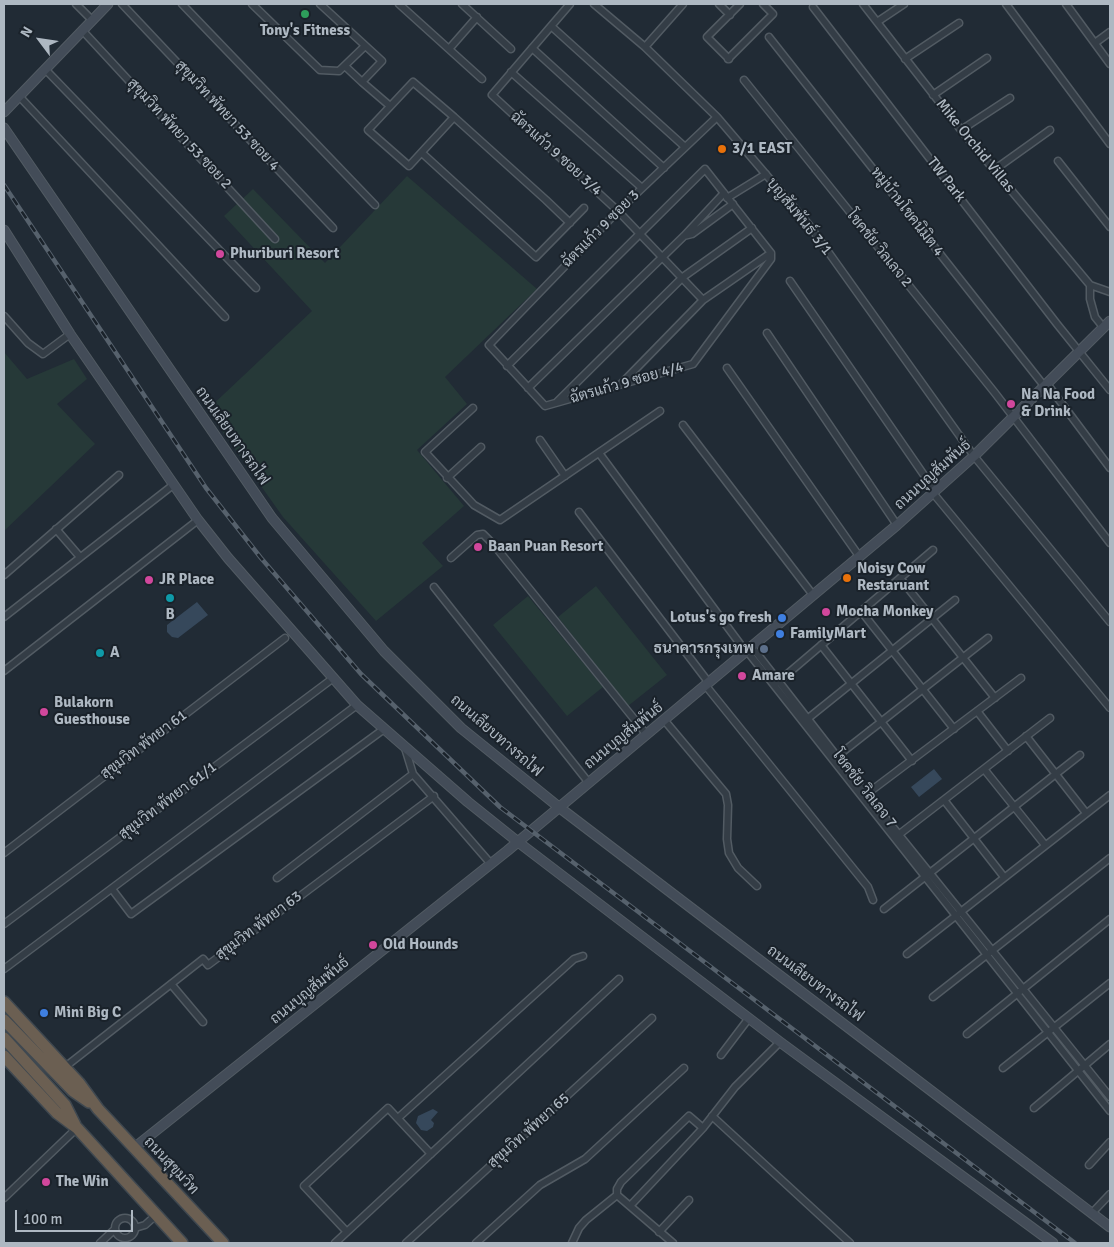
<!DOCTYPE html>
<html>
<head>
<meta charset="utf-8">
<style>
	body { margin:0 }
	#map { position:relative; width:1114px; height:1247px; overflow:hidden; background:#212b35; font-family:Signika,sans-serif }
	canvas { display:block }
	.frame { position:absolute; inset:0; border:5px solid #aeb8c2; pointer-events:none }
	.north { position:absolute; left:15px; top:15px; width:50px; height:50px; -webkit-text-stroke:4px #1a222a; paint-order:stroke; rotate:301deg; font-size:14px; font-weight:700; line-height:20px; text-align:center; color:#aeb8c2 }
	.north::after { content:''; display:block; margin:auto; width:18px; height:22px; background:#aeb8c2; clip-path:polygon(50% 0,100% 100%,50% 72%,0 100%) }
	.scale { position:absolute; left:15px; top:1210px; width:118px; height:22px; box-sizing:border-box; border:2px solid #aeb8c2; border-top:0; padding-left:6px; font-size:15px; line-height:18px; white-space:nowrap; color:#aeb8c2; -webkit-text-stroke:4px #1a222a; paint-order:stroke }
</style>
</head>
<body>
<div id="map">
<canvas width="1114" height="1247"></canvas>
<div class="frame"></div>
<div class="north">N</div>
<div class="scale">100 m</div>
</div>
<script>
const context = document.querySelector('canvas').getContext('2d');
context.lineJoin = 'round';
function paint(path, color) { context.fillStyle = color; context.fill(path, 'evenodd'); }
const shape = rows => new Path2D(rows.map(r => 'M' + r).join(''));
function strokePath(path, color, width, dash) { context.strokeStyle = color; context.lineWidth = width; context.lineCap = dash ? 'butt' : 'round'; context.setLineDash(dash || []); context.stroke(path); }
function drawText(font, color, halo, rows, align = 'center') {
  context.font = font + ' Signika,Sarabun,sans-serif'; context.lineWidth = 4; context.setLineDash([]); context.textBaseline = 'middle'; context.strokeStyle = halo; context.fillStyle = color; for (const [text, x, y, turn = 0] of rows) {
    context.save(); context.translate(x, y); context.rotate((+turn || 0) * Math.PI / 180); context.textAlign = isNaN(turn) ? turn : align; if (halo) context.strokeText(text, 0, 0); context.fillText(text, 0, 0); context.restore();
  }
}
paint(shape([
	[407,176,537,289,445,377,467,404,417,450,464,506,422,543,443,566,376,621,283,517,207,410,312,311,224,216,253,189,325,263],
	[4,352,27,379,74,359,87,379,57,404,95,444,4,531],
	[596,586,667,675,628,706,558,617],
	[528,596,603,687,567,716,493,625]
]), '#263938');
paint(shape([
	[197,602,208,615,178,638,172,637,167,632,167,625],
	[934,769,942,779,919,797,911,787],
	[433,1109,438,1112,431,1120,434,1123,433,1127,427,1131,421,1130,416,1123,418,1116]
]), '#36485b');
const street = shape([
	[76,4,92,20],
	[122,4,333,228],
	[182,4,375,205],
	[252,4,320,70,339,71,365,46],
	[320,4,382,61,362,82,346,67],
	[399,4,482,79],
	[462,4,511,49],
	[570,4,492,95,618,211,703,300],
	[594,4,645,47,717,117,809,225,974,456,1110,622],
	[719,4,730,15],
	[863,4,961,130,1090,285,1110,292],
	[1006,4,1110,144],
	[1066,4,1110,64],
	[813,7,1057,324,1110,390],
	[877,22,904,4],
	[551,26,685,147],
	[82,30,275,239],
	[769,37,1045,387],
	[1095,43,1110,32],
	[645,47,683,4],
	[532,48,664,168],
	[449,49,477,17],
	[728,59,773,14,763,4],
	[729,59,707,37,740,4],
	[905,59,959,23],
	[45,69,256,288],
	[511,72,642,188],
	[744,80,995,393,1110,543],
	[362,82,390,106],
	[933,95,987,58],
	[19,96,225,317],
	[454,117,409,166,368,130,413,82,454,117,546,200,570,223],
	[717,117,618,211,489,345,545,406,693,364,771,259,771,253],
	[961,130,1010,98],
	[422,153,536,257,584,208],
	[1058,161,1110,227],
	[994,170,1050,130],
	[727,198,766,174],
	[684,236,692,234,733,204],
	[790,281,935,491],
	[1090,285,1090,299,1095,317,1103,327],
	[4,316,28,343,43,354,70,334],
	[767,333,897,525],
	[507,366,705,169,771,253],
	[727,368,859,556],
	[622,383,703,300,771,253],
	[1048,385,1110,468],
	[528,388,684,236,724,193],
	[557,402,683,277,752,228],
	[473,408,425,452,474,505,500,520,660,411],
	[683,425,813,595],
	[540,440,565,476],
	[599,453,746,652],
	[447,478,481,447],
	[933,493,1110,708],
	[579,512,709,683],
	[56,529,80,557],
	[451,558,477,535,483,534,494,545,647,735],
	[4,575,119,475],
	[900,578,995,698],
	[434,587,589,783],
	[861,611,954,729],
	[4,617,173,485],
	[821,645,912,761],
	[752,647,867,795,1110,1097],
	[747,651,1110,1111],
	[4,671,198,520],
	[778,682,933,550],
	[706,686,868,887,873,900],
	[977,711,1008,751],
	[806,720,955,600],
	[665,721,726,794,728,805,727,839,729,853,738,868,757,886],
	[1026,736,1086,813],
	[405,748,413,774,491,864],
	[835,758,988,638],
	[984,769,1045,845],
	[864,796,1021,678],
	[944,800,1004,877],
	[897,836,1050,718],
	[4,853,285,638],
	[277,878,413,774],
	[112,889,131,914,384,729],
	[884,909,1080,755],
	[4,924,332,679],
	[907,954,1110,795],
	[4,969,357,705],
	[171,984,203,1022],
	[933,997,1110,858],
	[967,1034,1110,919],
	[721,1055,749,1018],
	[65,1067,203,959,208,965,434,796],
	[1003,1068,1110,983],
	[1034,1108,1110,1044],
	[712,1116,850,1243],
	[398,1118,574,959,583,956],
	[1089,1165,1110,1142],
	[617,1195,617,1189,621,1182,689,1116,703,1128],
	[617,1195,673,1243],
	[4,1198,77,1128],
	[630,1206,703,1128,735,1087,780,1042],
	[1092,1213,1110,1194],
	'115 1228a10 10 0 1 1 20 0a10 10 0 1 1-20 0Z',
	[135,1228,145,1225,155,1216],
	[347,1232,304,1186,388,1108,431,1154],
	[659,1232,689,1200],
	[100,1243,115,1229],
	[335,1243,619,979],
	[406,1243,652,1018],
	[476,1243,540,1185,585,1159,684,1068],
	[572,1243,579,1228,586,1220,617,1195]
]);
const secondary = shape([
	[4,112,108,4],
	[4,128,272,518,384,651,461,728,560,808,1110,1227],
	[4,230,70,334,198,520,228,558,357,705,468,802,518,842,780,1042,1053,1243],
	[134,1148,507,851,897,525,974,456,1110,321]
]);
const highway = shape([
	[4,1002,79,1083,98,1109,223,1243],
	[4,1020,73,1091,89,1102],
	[4,1038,65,1105,75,1125],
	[4,1056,57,1113,77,1128,182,1243]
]);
strokePath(street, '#525b63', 9);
strokePath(secondary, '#525b63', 11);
strokePath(highway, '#3f4850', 14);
strokePath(street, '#343d46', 6);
strokePath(secondary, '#434c58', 9);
strokePath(highway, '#6b5f52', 11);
const rail = shape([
	[4,185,206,488,261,558,361,674,500,807,1075,1243]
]);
strokePath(rail, '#56616c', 4.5);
strokePath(rail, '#1a222a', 2.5, [8]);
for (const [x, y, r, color] of [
	[305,14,5,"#2e9e5b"],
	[722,149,5,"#e8710a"],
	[220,254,5,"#d1479c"],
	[1011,404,5,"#d1479c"],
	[478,547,5,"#d1479c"],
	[847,578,5,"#e8710a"],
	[149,580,5,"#d1479c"],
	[170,598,5,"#0f9aa8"],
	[826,612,5,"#d1479c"],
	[782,618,5,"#3f7fe0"],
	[780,634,5,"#3f7fe0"],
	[764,649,5,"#5c6f8a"],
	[100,653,5,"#0f9aa8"],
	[742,676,5,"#d1479c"],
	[44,712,5,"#d1479c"],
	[373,945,5,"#d1479c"],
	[44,1013,5,"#3f7fe0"],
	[46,1182,5,"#d1479c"]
]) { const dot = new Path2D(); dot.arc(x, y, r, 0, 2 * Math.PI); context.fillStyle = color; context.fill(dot); strokePath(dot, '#1a222a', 2); }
drawText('bold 15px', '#aeb8c2', '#1a222a', [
	["Tony's Fitness",305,31,"center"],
	["3/1 EAST",732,149],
	["Phuriburi Resort",230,254],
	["Na Na Food",1021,395],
	["& Drink",1021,412],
	["Baan Puan Resort",488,547],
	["Noisy Cow",857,569],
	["Restaruant",857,586],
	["JR Place",159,580],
	["Mocha Monkey",836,612],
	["B",170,615,"center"],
	["Lotus's go fresh",772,618,"right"],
	["FamilyMart",790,634],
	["ธนาคารกรุงเทพ",754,649,"right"],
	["A",110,653],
	["Amare",752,676],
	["Bulakorn",54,703],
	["Guesthouse",54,720],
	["Old Hounds",383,945],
	["Mini Big C",54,1013],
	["The Win",56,1182]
], 'left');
drawText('15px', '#aeb8c2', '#1a222a', [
	["สุขุมวิท พัทยา 53 ซอย 4",227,116,47],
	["สุขุมวิท พัทยา 53 ซอย 2",179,134,47],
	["Mike Orchid Villas",975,146,51],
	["ฉัตรแก้ว 9 ซอย 3/4",556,154,42],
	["TW Park",946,180,52],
	["หมู่บ้านโชคนิมิต 4",907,212,52],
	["บุญสัมพันธ์ 3/1",799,217,51],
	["ฉัตรแก้ว 9 ซอย 3",601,229,-45],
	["โชคชัย วิลเลจ 2",879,249,51],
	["ฉัตรแก้ว 9 ซอย 4/4",627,383,-16],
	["ถนนเลียบทางรถไฟ",232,436,55],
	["ถนนบุญสัมพันธ์",933,475,-42],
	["ถนนเลียบทางรถไฟ",496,736,41],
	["ถนนบุญสัมพันธ์",624,736,-39],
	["สุขุมวิท พัทยา 61",144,745,-37],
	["โชคชัย วิลเลจ 7",864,789,52],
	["สุขุมวิท พัทยา 61/1",168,801,-37],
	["สุขุมวิท พัทยา 63",259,926,-37],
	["ถนนเลียบทางรถไฟ",815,984,37],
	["ถนนบุญสัมพันธ์",310,991,-39],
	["สุขุมวิท พัทยา 65",529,1131,-42],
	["ถนนสุขุมวิท",171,1166,47]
]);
</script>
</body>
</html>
